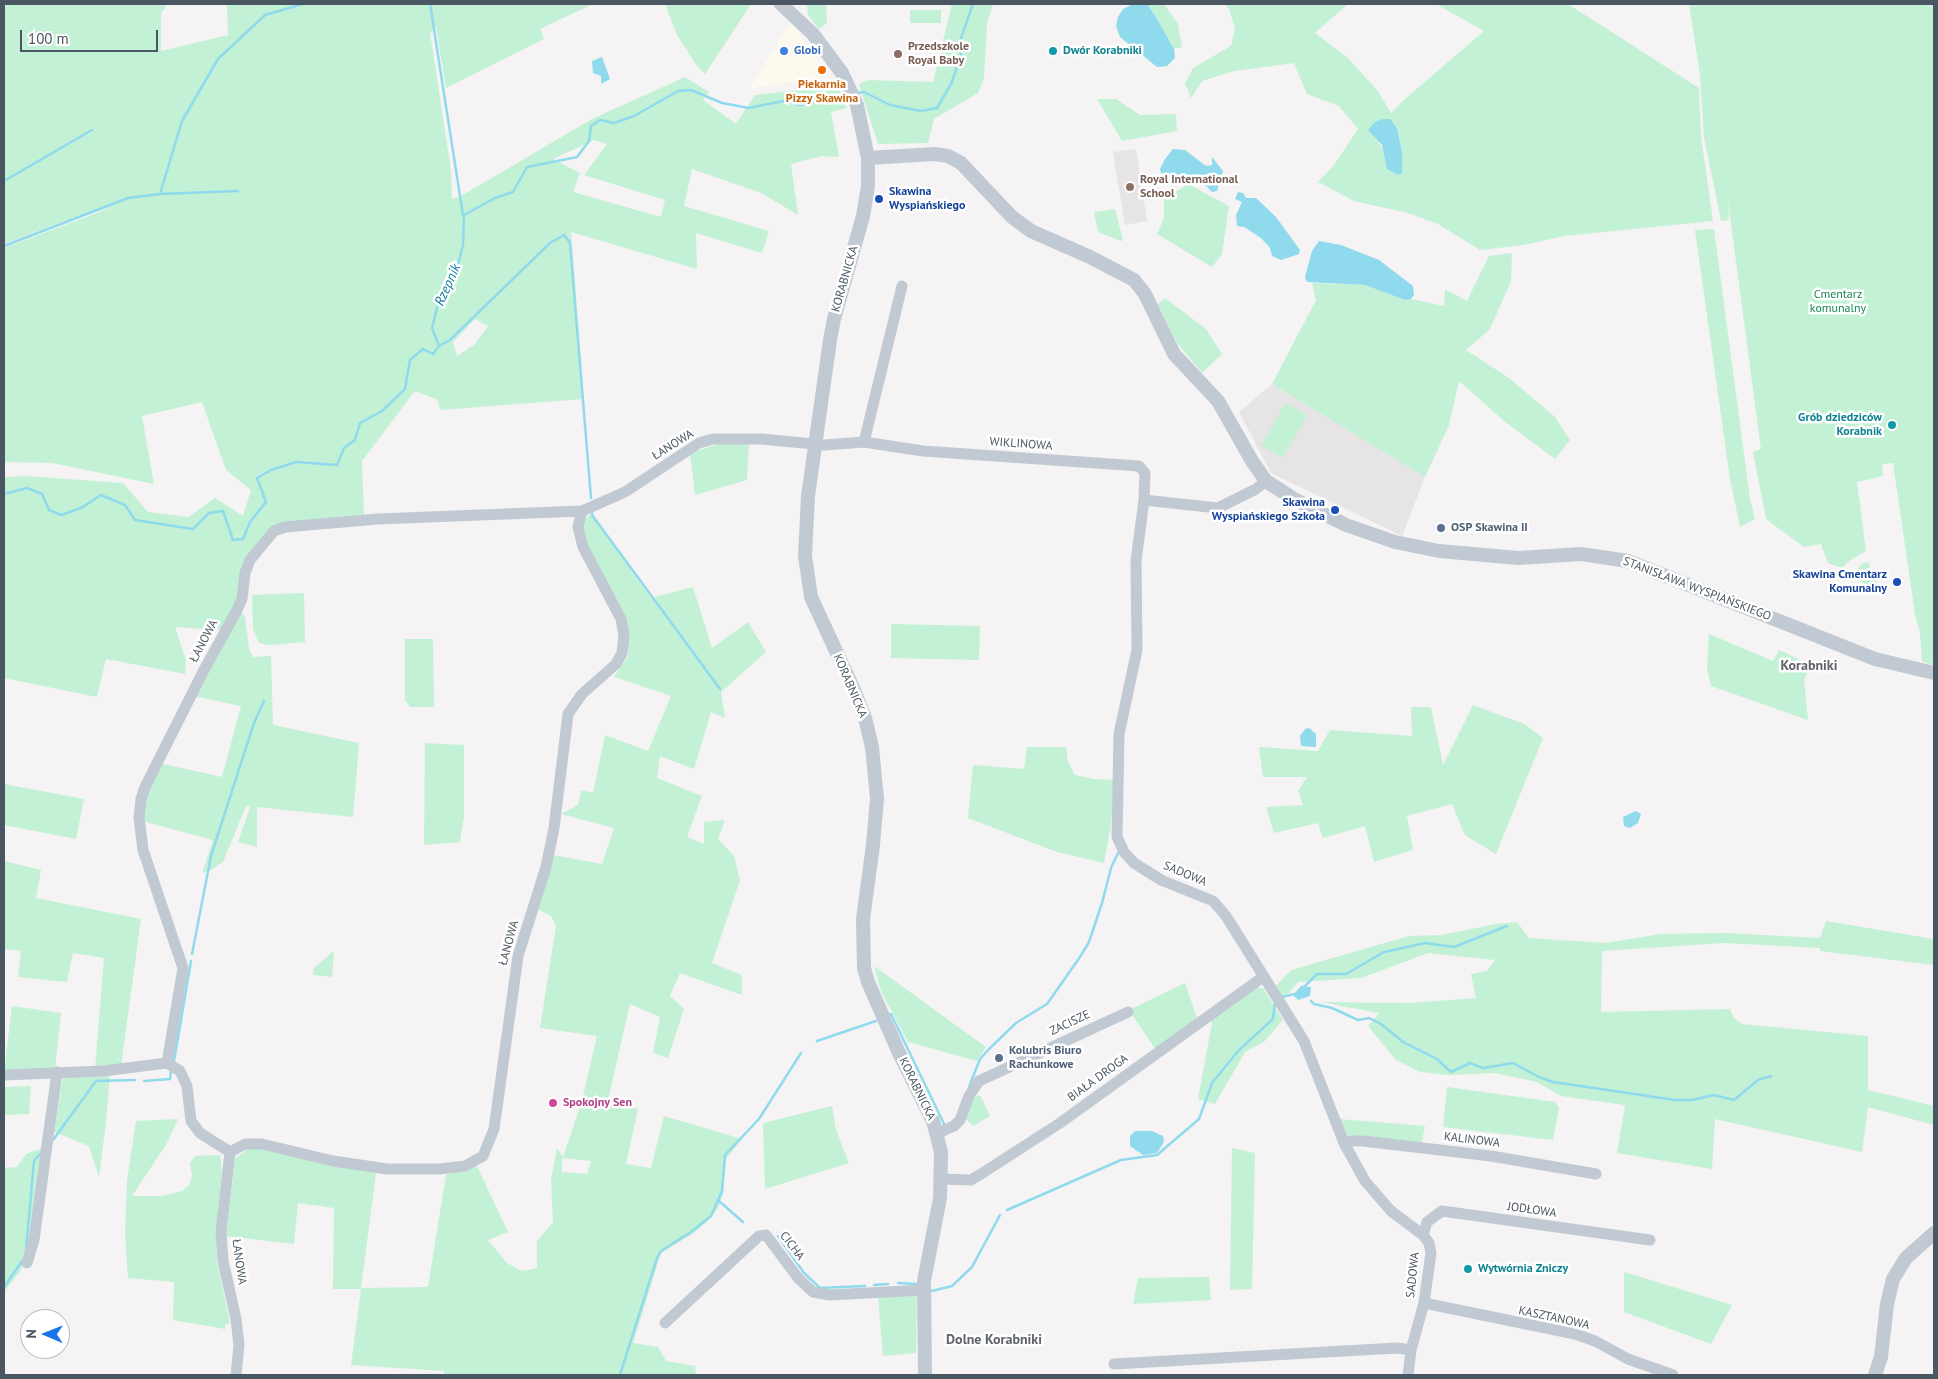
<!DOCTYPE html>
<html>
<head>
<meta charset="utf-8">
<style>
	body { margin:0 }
	#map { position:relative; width:1938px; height:1379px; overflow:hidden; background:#f5f3f3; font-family:"PT Sans",sans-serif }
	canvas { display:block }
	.frame { position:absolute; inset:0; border:5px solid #4a5661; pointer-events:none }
	.north { position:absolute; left:20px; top:1309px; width:50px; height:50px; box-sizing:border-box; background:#fff; border:1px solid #b7bbc0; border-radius:50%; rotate:271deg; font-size:14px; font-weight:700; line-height:20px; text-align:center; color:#4a5661 }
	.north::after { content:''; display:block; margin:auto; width:18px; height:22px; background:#1a73e8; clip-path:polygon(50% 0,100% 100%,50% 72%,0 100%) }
	.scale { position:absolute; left:20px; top:30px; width:138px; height:22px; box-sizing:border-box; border:2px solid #4a5661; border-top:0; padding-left:6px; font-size:15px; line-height:18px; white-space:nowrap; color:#4a5661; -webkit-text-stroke:4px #fff; paint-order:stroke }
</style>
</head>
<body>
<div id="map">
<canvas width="1938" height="1379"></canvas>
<div class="frame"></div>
<div class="north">N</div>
<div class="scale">100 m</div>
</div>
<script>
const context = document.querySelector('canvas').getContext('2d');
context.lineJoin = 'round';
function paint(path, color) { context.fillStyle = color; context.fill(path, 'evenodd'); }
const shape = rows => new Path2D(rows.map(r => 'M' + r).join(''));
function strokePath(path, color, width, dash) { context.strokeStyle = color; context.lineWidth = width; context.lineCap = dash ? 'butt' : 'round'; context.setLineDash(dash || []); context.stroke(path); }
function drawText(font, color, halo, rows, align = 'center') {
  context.font = font + ' "PT Sans",sans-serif'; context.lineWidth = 5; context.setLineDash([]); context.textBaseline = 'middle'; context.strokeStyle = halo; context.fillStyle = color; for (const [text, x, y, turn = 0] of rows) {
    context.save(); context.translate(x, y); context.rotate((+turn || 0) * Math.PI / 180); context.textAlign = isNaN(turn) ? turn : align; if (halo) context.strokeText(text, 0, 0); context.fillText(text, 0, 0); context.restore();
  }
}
paint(shape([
	[790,22,829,76,749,89]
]), '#fdf9ef');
paint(shape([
	[1136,149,1147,221,1125,225,1113,152],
	[1272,384,1425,477,1402,536,1271,473,1239,412]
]), '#e6e4e5');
paint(shape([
	[4,4,165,4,166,7,161,13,161,51,228,35,227,4,593,4,540,29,544,39,446,88,436,27,430,33,451,170,452,199,461,196,592,119,685,77,709,92,703,100,736,124,755,95,838,86,847,108,831,112,839,157,822,156,791,164,798,215,761,193,692,169,684,206,769,231,762,253,696,233,697,269,571,232,584,399,440,410,438,400,415,391,362,461,364,517,289,523,246,557,238,600,222,630,175,627,186,660,185,674,106,659,97,697,4,678,4,477,25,476,123,483,148,512,189,517,215,498,243,516,251,490,226,470,202,402,142,416,154,484,52,463,4,462,4,248,113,207,64,221,4,244],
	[594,140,607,144,584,175,665,200,661,217,573,192,580,173,553,159],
	[475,319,488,326,475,344,457,356,453,342],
	[665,4,751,4,705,74,697,66,677,35],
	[807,4,826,4,827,23,819,29,808,15],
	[952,4,993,4,987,24,984,78,978,93,934,119,928,143,878,144,859,84,868,80,933,82],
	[1147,4,1164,4,1178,24,1182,47,1174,49,1156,17],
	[1225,4,1348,4,1315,33,1348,58,1377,90,1391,113,1405,99,1484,31,1436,4,1568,4,1699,88,1701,136,1713,221,1564,236,1524,245,1480,250,1438,224,1408,213,1354,201,1318,182,1334,165,1358,129,1339,106,1307,94,1294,63,1234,71,1202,81,1191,98,1185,83,1193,68,1231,46,1235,28,1229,9],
	[1394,123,1397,128,1402,151,1402,173,1384,152,1375,136],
	[1689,4,1934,4,1934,666,1922,661,1920,633,1915,614,1893,463,1882,464,1883,476,1857,482,1866,551,1849,561,1842,568,1828,563,1821,544,1804,547,1766,519,1753,452,1761,449,1728,201,1729,220,1721,221,1704,137,1700,75],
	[910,10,941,10,941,23,910,23],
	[1097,99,1116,99,1140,115,1176,114,1177,131,1122,141],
	[1188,184,1229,206,1222,254,1212,267,1157,234,1164,218,1164,199],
	[1115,209,1123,240,1121,241,1098,232,1094,212],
	[1714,229,1750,499,1755,519,1740,527,1730,479,1695,230],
	[1512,253,1511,281,1490,329,1466,350,1509,378,1555,417,1570,440,1555,459,1504,421,1459,381,1449,425,1425,477,1272,384,1316,300,1312,283,1365,285,1405,300,1411,299,1444,306,1445,289,1467,301,1489,256],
	[1165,298,1206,329,1222,354,1202,373,1177,343,1158,304],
	[1285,403,1307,415,1283,458,1261,446],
	[749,442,747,480,695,495,690,453,719,444],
	[591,514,651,598,693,587,712,648,748,622,766,652,721,692,725,718,711,712,694,769,660,756,657,778,702,796,687,837,704,844,704,822,725,820,718,839,734,856,740,880,712,963,742,975,742,995,680,973,670,996,684,1009,668,1058,653,1053,660,1017,630,1004,608,1100,638,1109,626,1164,651,1168,664,1116,742,1139,726,1159,723,1194,718,1208,708,1221,691,1235,661,1253,633,1343,658,1347,666,1361,695,1366,696,1375,444,1375,444,1371,351,1365,361,1289,333,1289,334,1208,298,1203,294,1244,226,1236,235,1159,248,1149,262,1148,376,1173,361,1288,428,1287,446,1175,477,1166,508,1232,488,1240,507,1263,522,1271,537,1268,537,1241,553,1222,551,1180,557,1148,563,1157,581,1104,597,1036,540,1028,556,926,551,916,538,909,553,855,602,864,614,828,561,814,578,805,581,790,593,793,605,735,648,751,671,696,614,677,628,656,628,646,582,530,585,520],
	[562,1158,591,1161,587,1174,562,1172],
	[1869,562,1871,578,1879,576,1875,587,1870,588,1857,579,1856,574,1861,564],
	[304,593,305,642,269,645,259,643,253,629,252,595],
	[242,613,245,617,249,649,253,657,271,656,273,725,359,743,353,817,257,807,257,847,238,842,250,807,246,806,223,862,209,871,202,873,213,840,142,821,142,805,160,763,222,777,241,706,193,696,238,615],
	[891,624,980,626,979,660,891,658],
	[1709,634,1773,661,1779,650,1811,665,1804,680,1808,720,1711,686,1707,668],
	[405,639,433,639,434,707,410,707,405,700],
	[1473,705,1524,724,1543,738,1496,854,1465,835,1452,804,1407,816,1413,850,1374,862,1365,826,1323,838,1318,823,1274,833,1266,807,1303,805,1298,791,1307,777,1263,777,1259,747,1318,751,1330,730,1412,736,1411,707,1431,707,1443,765],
	[425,743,464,745,464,816,460,842,424,845],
	[1027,747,1066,747,1068,762,1075,775,1094,779,1114,780,1111,824,1104,863,1057,852,968,818,973,765,1024,769],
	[4,784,84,799,76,839,4,825],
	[4,861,41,870,36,898,141,919,121,1066,95,1069,104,958,73,953,67,982,18,977,21,951,4,949],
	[1826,921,1934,939,1934,965,1820,951,1820,948,1724,943,1602,951,1601,1012,1730,1009,1734,1018,1742,1024,1868,1036,1868,1090,1934,1106,1934,1125,1868,1107,1862,1152,1715,1119,1712,1169,1617,1153,1625,1105,1561,1096,1537,1082,1495,1073,1449,1075,1420,1072,1396,1060,1368,1026,1379,1013,1320,1002,1410,1003,1476,998,1471,974,1487,971,1495,960,1428,953,1361,978,1298,982,1284,999,1274,988,1291,970,1409,936,1441,935,1496,924,1517,922,1529,938,1605,943,1661,934,1725,933,1820,938],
	[334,951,332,977,313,975,314,968],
	[874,966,986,1047,977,1061,908,1042,881,991],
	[1185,983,1198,1021,1156,1050,1129,1010],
	[1257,988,1263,988,1283,1020,1264,1042,1245,1052,1215,1104,1198,1099,1212,1023,1210,1019],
	[12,1006,61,1013,55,1068,4,1072],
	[110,1073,106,1122,99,1177,89,1146,54,1132,63,1075],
	[31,1086,29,1114,4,1115,4,1087],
	[1447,1087,1555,1102,1559,1108,1553,1140,1443,1127],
	[980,1095,990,1116,973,1126,965,1118,971,1099],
	[832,1106,836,1130,849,1163,765,1189,763,1123],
	[178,1119,167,1143,132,1196,163,1196,182,1191,189,1185,192,1176,190,1163,195,1156,220,1155,222,1172,216,1237,217,1262,230,1323,225,1324,225,1329,173,1320,174,1282,128,1278,125,1234,127,1181,136,1121],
	[1339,1119,1425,1126,1421,1146,1348,1138],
	[45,1147,29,1253,21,1270,4,1292,4,1168,17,1167,26,1154],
	[1232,1148,1255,1153,1252,1289,1230,1290],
	[1624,1272,1732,1305,1711,1344,1624,1312],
	[1209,1277,1211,1300,1133,1304,1138,1278],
	[914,1296,917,1297,916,1353,883,1356,878,1297]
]), '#c3f1d5');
paint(shape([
	[1133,4,1147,4,1156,17,1174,49,1175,58,1167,66,1157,67,1120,37,1116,26,1118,17,1123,9],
	[602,57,610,79,601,84,601,76,593,73,592,61],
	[1383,119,1390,119,1397,128,1402,152,1402,173,1398,175,1387,169,1382,145,1368,130,1375,122],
	[1173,149,1185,150,1206,166,1212,165,1212,157,1223,171,1217,191,1212,192,1206,186,1196,184,1173,174,1161,173,1160,169,1165,159],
	[1238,192,1243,193,1246,198,1256,198,1276,217,1300,250,1299,254,1281,260,1272,256,1270,248,1261,238,1244,227,1237,226,1236,215,1242,202,1235,199],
	[1319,241,1341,245,1379,260,1413,286,1414,295,1411,299,1405,300,1365,285,1307,282,1305,277,1312,251],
	[1309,728,1316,734,1316,747,1301,746,1300,736,1305,729],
	[1636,811,1641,814,1638,823,1630,828,1624,826,1623,817],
	[1301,986,1311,987,1310,996,1298,1000,1293,995],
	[1135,1131,1152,1131,1163,1136,1164,1142,1157,1153,1143,1155,1130,1146,1130,1136]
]), '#90daee');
strokePath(shape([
	[430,4,463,215],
	[857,93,864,92,890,105,921,111,937,108,951,84,961,56,960,41,973,4],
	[4,181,92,130],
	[160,194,182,121,218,59,265,15,303,4],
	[4,246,128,198,160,194,238,191],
	[439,346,450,340,550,243,564,235,570,243,591,498],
	[4,494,27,488,42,494,49,510,61,515,81,508,101,495,125,505,135,520,193,529,209,513,223,511,233,540,243,539,250,522,266,502,257,478,271,470,296,462,337,465,344,448,355,440,360,423,382,411,405,389,410,360,423,349,433,354,439,346,432,328,438,304,456,273,463,245,464,215,495,198,513,192,527,167,577,157,589,141,591,126,600,120,614,123,634,116,678,91,691,90,722,103,749,108,783,101,800,105,846,95],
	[592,510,592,515,720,689],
	[192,954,211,856,254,723,264,701],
	[1304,987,1317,974,1346,974,1384,952,1425,943,1454,947,1507,926],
	[1281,997,1295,994],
	[1311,1001,1314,1004,1332,1008,1358,1020,1369,1018,1381,1024,1403,1042,1437,1059,1451,1072,1470,1063,1483,1068,1513,1063,1539,1077,1553,1082,1675,1100,1692,1100,1714,1095,1734,1100,1758,1080,1771,1076],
	[889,1015,891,1014,945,1126],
	[817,1041,876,1021],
	[174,1061,191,961],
	[144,1081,170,1079,171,1071],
	[969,1087,980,1059,989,1049,1016,1023,1047,1004,1080,957,1089,942,1102,903,1111,868,1118,853],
	[53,1140,96,1081,135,1080],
	[719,1201,743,1222],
	[1007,1210,1121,1160,1157,1155,1199,1119,1212,1083,1239,1050,1273,1019,1275,1002],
	[778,1236,804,1273,820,1288,865,1286],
	[26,1249,34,1161,41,1153],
	[898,1283,916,1284],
	[874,1285,888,1284],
	[4,1287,22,1261],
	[932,1291,952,1286,972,1267,1000,1215],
	[620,1375,657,1258,661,1251,691,1232,711,1216,722,1191,725,1155,759,1119,801,1053]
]), '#90daee', 2.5);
strokePath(shape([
	[864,442,923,451,1139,466,1145,473,1144,500],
	[1266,481,1256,489,1218,508,1144,500,1136,561,1137,650,1119,734,1117,837,1124,852,1134,863,1161,880,1213,901,1226,916,1304,1041,1344,1143,1365,1181,1391,1211,1423,1235,1429,1243,1431,1253,1424,1303,1411,1350,1408,1375],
	[4,1075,103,1071,167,1063],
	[938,1133,954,1126,960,1120,969,1096,979,1081,1128,1012],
	[1344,1143,1352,1141,1363,1141,1491,1156,1596,1174],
	[230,1152,245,1144,262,1144,333,1161,387,1169,440,1169,465,1166,483,1156,494,1129,518,956,546,867,554,828,568,714,582,694,616,664,622,653,624,636,621,619,583,547,578,527,582,511,625,492,699,443,713,439,761,439,825,445,864,442,902,286],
	[230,1152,200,1133,191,1121,187,1086,180,1071,167,1063,183,968,143,850,139,818,141,799,145,787,204,670,237,610,242,599,245,573,250,560,274,531,285,527,378,519,582,511],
	[230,1152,221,1232,223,1261,236,1319,239,1345,236,1375],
	[942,1179,971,1180,981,1174,1060,1123,1263,977],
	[1423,1235,1427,1222,1442,1211,1650,1240],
	[27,1263,34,1240,57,1072],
	[1424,1303,1575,1334,1595,1341,1628,1359,1673,1375],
	[665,1323,759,1236,766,1235,799,1279,813,1292,830,1295,924,1290],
	[1114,1364,1397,1348,1411,1350]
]), '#c1cad2', 11);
strokePath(shape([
	[781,4,813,34,842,73,857,105,868,158,868,186,863,216,834,319,830,340,808,496,805,556,811,597,854,690,865,718,872,747,877,799,873,845,863,919,864,968,868,982,899,1053,933,1121,941,1152,940,1198,924,1281,925,1375],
	[868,158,935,154,948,156,961,163,1012,217,1031,231,1090,257,1134,280,1145,294,1174,354,1218,401,1252,461,1266,481,1294,499,1346,525,1395,542,1439,551,1518,558,1581,554,1628,561,1875,659,1934,673],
	[1875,1375,1881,1357,1887,1304,1893,1279,1906,1258,1934,1233]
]), '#c1cad2', 14);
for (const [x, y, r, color] of [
	[784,51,5,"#3f7fe0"],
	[1053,51,5,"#0f9aa8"],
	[898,54,5,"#8d6e63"],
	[822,70,5,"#e8710a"],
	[1130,187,5,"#8d6e63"],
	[879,199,5,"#1a4fb4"],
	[1892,425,5,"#0f9aa8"],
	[1335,510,5,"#1a4fb4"],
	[1441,528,5,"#5c6f8a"],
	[1897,582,5,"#1a4fb4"],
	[999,1058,5,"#5c6f8a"],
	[553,1103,5,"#d1479c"],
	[1468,1269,5,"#0f9aa8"]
]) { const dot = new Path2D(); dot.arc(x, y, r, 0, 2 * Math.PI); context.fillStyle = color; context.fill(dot); strokePath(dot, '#fff', 2); }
drawText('bold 12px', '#785e54', '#fff', [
	["Przedszkole",908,47],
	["Royal Baby",908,61],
	["Royal International",1140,180],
	["School",1140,194]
], 'left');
drawText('bold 12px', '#366cbe', '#fff', [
	["Globi",794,51]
], 'left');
drawText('bold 12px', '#0d838f', '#fff', [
	["Dwór Korabniki",1063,51],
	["Grób dziedziców",1882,418,"right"],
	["Korabnik",1882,432,"right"],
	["Wytwórnia Zniczy",1478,1269]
], 'left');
drawText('bold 12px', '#c56008', '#fff', [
	["Piekarnia",822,85],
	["Pizzy Skawina",822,99]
]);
drawText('bold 12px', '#164399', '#fff', [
	["Skawina",889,192,"left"],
	["Wyspiańskiego",889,206,"left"],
	["Skawina",1325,503],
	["Wyspiańskiego Szkoła",1325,517],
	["Skawina Cmentarz",1887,575],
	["Komunalny",1887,589]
], 'right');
drawText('12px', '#4a5661', '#fff', [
	["KORABNICKA",845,279,-74],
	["WIKLINOWA",1021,444,4],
	["ŁANOWA",673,445,-32],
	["STANISŁAWA WYSPIAŃSKIEGO",1697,589,21],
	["ŁANOWA",204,641,-62],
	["KORABNICKA",850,686,67],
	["SADOWA",1185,874,23],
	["ŁANOWA",509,943,-75],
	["ZACISZE",1070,1023,-25],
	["BIAŁA DROGA",1098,1078,-36],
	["KORABNICKA",917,1089,64],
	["KALINOWA",1472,1140,7],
	["JODŁOWA",1532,1210,8],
	["CICHA",792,1246,53],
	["ŁANOWA",239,1262,82],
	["SADOWA",1413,1275,-84],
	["KASZTANOWA",1554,1318,12]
]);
drawText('12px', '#17864f', '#fff', [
	["Cmentarz",1838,295],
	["komunalny",1838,309]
]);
drawText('bold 12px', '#4e5e75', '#fff', [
	["OSP Skawina II",1451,528],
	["Kolubris Biuro",1009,1051],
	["Rachunkowe",1009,1065]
], 'left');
drawText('bold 12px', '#b23c85', '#fff', [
	["Spokojny Sen",563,1103]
], 'left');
drawText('italic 14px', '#0c7c9b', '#fff', [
	["Rzepnik",448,285,-66]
]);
drawText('bold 14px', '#5f6368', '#fff', [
	["Korabniki",1809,666],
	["Dolne Korabniki",994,1340]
]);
</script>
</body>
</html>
